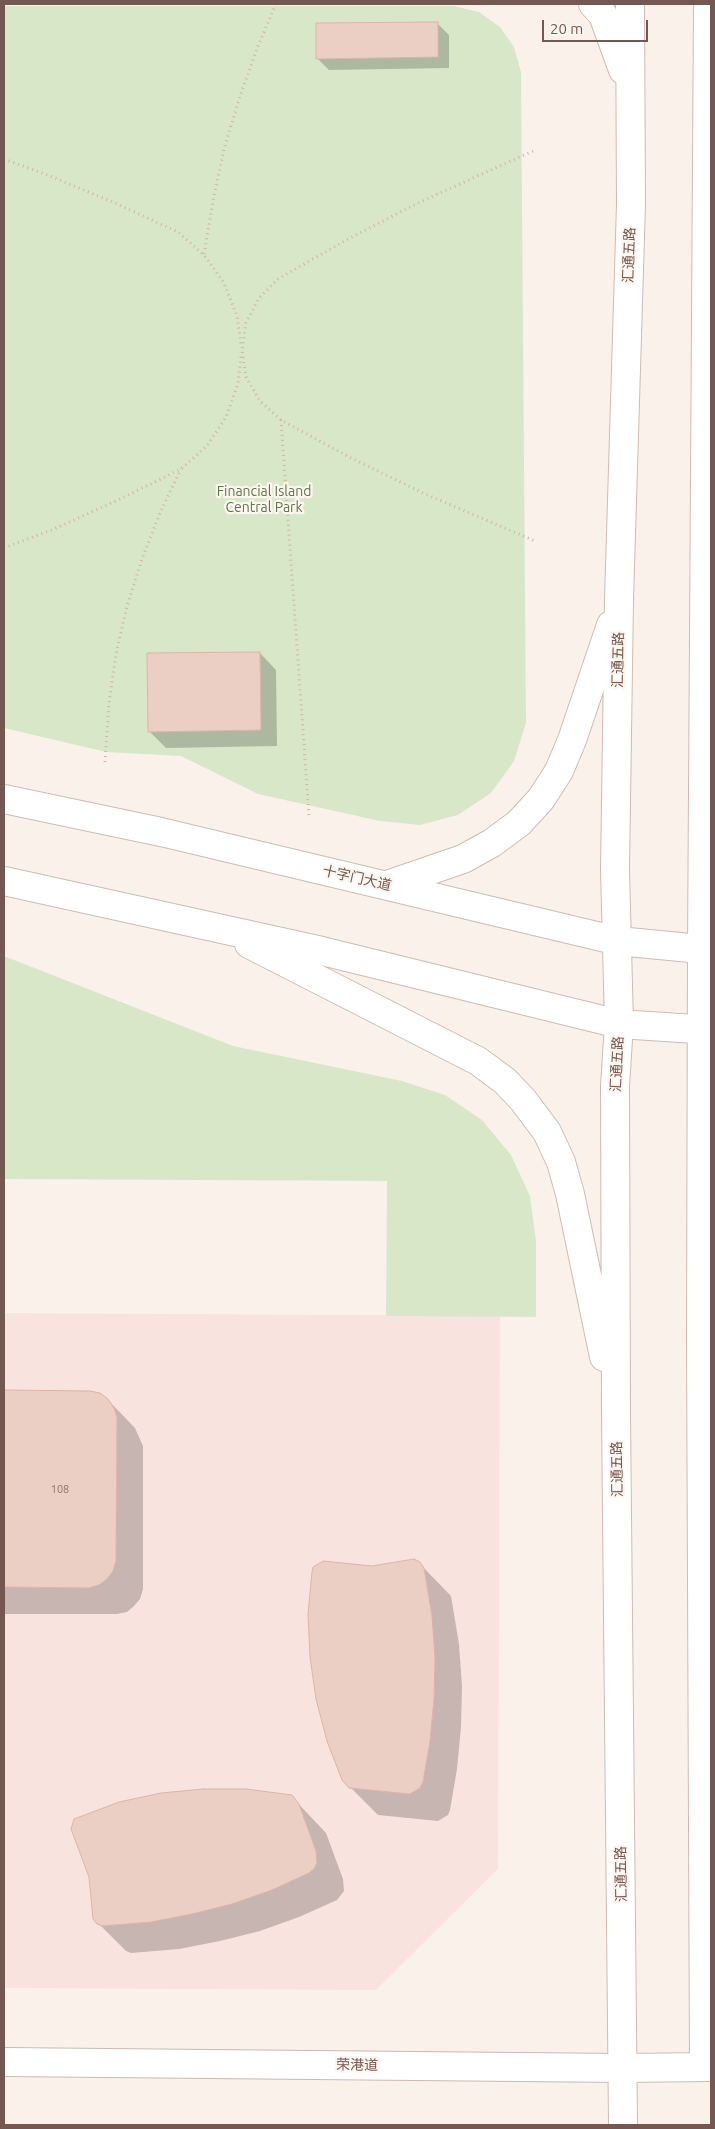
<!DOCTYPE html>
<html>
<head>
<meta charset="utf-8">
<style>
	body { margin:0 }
	#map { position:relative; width:715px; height:2129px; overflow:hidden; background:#faf2ea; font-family:Ubuntu,sans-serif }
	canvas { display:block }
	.frame { position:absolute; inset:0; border:5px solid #725850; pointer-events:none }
	.scale { position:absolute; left:542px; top:20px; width:106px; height:22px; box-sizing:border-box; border:2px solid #725850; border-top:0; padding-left:6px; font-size:15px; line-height:18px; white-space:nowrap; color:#725850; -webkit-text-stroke:4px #fdf6f0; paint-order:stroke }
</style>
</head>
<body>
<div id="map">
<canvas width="715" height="2129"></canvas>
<div class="frame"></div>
<div class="scale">20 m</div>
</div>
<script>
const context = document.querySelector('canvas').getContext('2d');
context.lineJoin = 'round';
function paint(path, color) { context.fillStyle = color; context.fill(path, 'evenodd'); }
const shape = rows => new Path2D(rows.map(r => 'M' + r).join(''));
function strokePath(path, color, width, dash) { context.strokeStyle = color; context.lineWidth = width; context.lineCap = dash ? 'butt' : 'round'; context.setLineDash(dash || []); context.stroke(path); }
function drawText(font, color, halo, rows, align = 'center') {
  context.font = font + ' Ubuntu,"Noto Sans SC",sans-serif'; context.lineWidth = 4.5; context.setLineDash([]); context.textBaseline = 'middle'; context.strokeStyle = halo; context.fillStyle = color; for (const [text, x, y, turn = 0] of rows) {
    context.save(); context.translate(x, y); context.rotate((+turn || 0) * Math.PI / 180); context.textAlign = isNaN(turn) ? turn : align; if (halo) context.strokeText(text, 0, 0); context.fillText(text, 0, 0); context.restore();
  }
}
paint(shape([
	[4,1313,500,1316,498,1869,376,1990,4,1988]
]), '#f9e3df');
paint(shape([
	[4,6,454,6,479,12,500,27,514,47,521,72,526,723,514,761,491,793,458,815,420,825,380,821,258,794,181,756,106,752,4,728],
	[4,956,233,1046,402,1081,445,1095,482,1120,511,1155,530,1196,536,1241,536,1317,386,1316,387,1181,4,1179]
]), '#d9e7c9');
paint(shape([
	[437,23,449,35,449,68,329,70,318,59],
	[260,653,276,670,277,746,166,748,149,731],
	[4,1391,90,1392,108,1400,135,1428,143,1446,143,1589,140,1599,134,1606,127,1612,117,1614,4,1614],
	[419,1563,451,1596,459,1644,462,1686,461,1727,457,1769,450,1810,448,1815,438,1821,378,1815,350,1787,372,1567],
	[292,1797,326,1833,343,1879,344,1891,337,1900,299,1917,260,1931,220,1941,179,1949,131,1953,126,1951,98,1923]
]), '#0003');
const building = shape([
	[438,22,438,57,316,59,316,23,438,22],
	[260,652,261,730,148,732,147,653,260,652],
	[4,1390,90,1391,100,1393,108,1399,114,1408,117,1417,116,1561,113,1571,107,1579,99,1585,89,1588,4,1587,4,1390],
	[414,1559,420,1562,424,1568,432,1616,435,1658,434,1699,430,1741,423,1782,420,1788,410,1794,349,1788,342,1780,327,1741,316,1699,310,1657,308,1614,312,1572,313,1567,323,1561,372,1566,414,1559],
	[203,1789,246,1789,292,1795,299,1804,316,1851,317,1863,314,1869,309,1873,272,1890,232,1904,192,1914,151,1922,103,1926,97,1924,93,1919,89,1877,71,1829,74,1819,119,1802,161,1793,203,1789]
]);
paint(building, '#eccfc4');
strokePath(building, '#ddb5a7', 1);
const street = shape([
	[4,2062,622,2068]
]);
const secondary = shape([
	[593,4,603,15,623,70],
	[4,799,161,832,618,941,711,950],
	[4,881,322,951,619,1024,711,1030],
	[387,885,463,859,492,843,519,823,541,799,559,771,572,740,611,625],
	[249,944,478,1061,505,1081,523,1100,547,1132,561,1162,570,1194,604,1357],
	[704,2067,701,1340,702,949,708,4],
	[622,2068,711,2067],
	[623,2125,616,1413,615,1086,619,1024,615,869,619,600,631,204,630,4]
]);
strokePath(street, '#cbb9b1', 30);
strokePath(secondary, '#cfbbb1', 30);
strokePath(shape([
	[533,151,420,202,348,239,278,279,259,298,246,323,242,350,246,377,260,401,281,420,351,458,423,493,535,541],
	[4,159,50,176,115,203,178,232,204,255,224,283,237,316,241,345],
	[204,254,213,201,224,149,240,96,258,46,276,4],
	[281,420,309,816],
	[4,548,54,529,118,500,181,469,207,446,226,417,238,384,241,356],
	[105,762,109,703,116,654,127,606,142,559,160,513,181,469]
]), '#d2b3a7', 3, [1, 4]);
strokePath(street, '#fff', 28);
strokePath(secondary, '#fff', 28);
drawText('11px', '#90766d', null, [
	["108",60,1489]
]);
drawText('14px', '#725850', '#fdf6f0', [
	["汇通五路",629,255,-88],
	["汇通五路",618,660,-89],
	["十字门大道",357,878,13],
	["汇通五路",617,1064,-87],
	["汇通五路",617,1469,-91],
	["汇通五路",621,1874,-91],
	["荣港道",357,2065,1]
]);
drawText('14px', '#5c7749', '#fdf6f0', [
	["Financial Island",264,491],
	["Central Park",264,507]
]);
</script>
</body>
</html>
